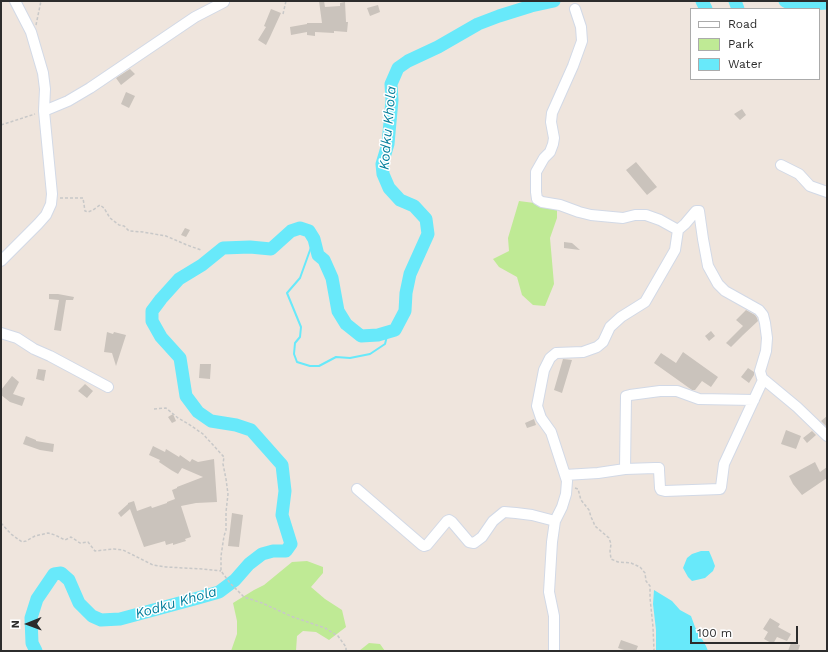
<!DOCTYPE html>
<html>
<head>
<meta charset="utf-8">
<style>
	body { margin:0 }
	#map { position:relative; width:828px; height:652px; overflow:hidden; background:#efe5dd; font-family:"Work Sans",sans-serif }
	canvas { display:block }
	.frame { position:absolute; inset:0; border:2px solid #2c2c2c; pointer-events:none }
	.legend { position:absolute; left:690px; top:8px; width:130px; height:72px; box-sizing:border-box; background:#fff; border:1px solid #ababab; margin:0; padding:5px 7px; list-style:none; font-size:12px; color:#2c2c2c }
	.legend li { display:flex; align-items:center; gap:8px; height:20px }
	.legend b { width:20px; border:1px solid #ababab }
	.north { position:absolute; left:8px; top:604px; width:40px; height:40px; -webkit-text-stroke:3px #fff; paint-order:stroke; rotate:269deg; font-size:11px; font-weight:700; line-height:16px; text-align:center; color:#2c2c2c }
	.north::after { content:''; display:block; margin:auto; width:14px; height:18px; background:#2c2c2c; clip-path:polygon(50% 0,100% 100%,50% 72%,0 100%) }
	.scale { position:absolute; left:690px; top:626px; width:108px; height:18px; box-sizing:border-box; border:2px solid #2c2c2c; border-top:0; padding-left:5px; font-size:12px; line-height:14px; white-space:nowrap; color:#2c2c2c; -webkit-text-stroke:3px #fff; paint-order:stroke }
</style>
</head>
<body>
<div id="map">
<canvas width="828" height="652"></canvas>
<div class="frame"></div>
<ul class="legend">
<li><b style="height:5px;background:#fff"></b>Road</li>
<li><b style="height:11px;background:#bfea95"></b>Park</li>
<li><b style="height:11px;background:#68e9fa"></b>Water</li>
</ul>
<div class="north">N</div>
<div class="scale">100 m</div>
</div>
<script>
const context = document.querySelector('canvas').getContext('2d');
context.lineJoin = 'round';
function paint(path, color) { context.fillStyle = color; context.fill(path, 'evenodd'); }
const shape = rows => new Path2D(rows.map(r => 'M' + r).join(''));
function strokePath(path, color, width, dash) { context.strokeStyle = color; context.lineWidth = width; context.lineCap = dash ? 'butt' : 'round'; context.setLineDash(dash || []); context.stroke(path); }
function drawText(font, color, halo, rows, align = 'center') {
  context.font = font + ' "Work Sans",sans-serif'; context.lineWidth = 3; context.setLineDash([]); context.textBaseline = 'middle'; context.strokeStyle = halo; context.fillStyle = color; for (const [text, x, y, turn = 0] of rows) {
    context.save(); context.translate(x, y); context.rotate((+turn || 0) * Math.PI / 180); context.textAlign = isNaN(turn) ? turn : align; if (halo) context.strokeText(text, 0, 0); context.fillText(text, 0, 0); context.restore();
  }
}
paint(shape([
	[519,201,557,206,557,218,550,238,554,284,545,306,533,305,522,295,517,277,499,267,493,259,509,251,508,238],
	[307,561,323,567,323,573,311,587,325,599,342,610,346,627,329,640,316,632,303,631,297,636,296,651,231,651,237,634,237,621,233,603,254,590,264,585,292,562],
	[369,643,380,644,385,651,359,651]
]), '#bfea95');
paint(shape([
	[701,551,709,551,712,558,715,566,713,571,705,578,692,581,688,577,683,568,687,558,692,554],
	[654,590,672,601,680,610,691,616,695,627,706,646,708,651,656,651,656,630,653,604]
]), '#68e9fa');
strokePath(shape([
	[314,239,300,278,287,293,301,327,300,337,295,343,294,354,297,362,310,366,319,366,336,357,350,358,370,354,385,344,388,332]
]), '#68e9fa', 2);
strokePath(shape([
	[702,1,706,9],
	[735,1,738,9],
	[785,1,789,3,810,4,827,3],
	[36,651,32,643,31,618,37,599,54,574,61,573,69,580,79,603,92,616,101,620,120,619,198,598,219,592,235,580,249,564,262,554,273,551,286,551,291,544,282,515,285,491,282,465,251,430,236,425,211,421,198,412,186,396,180,358,161,337,152,321,152,311,161,299,179,279,202,265,223,248,250,247,271,249,291,231,300,228,309,231,314,239,318,255,324,260,332,278,338,311,346,324,361,336,378,335,395,330,405,311,406,293,410,274,428,234,426,219,414,206,400,200,389,188,383,174,382,164,388,144,392,100,391,84,398,68,408,61,438,47,478,24,499,16,531,6,554,1]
]), '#68e9fa', 13);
paint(shape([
	[319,1,324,1,325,7,340,6,340,3,345,2,346,22,348,22,347,32,334,31,334,33,315,32,315,36,307,35,307,32,291,35,290,27,307,24,307,23,322,23],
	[378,5,380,12,370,16,367,8],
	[271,9,281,13,270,37,266,45,258,40,266,27,264,26],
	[130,69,135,74,121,85,116,78],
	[126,92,135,96,129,108,121,104],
	[742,109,746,115,740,120,734,114],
	[636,162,657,187,647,195,626,170],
	[185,228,190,230,186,237,181,235],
	[564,242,572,243,580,250,564,248],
	[49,294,58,294,74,297,73,300,66,300,61,331,54,330,59,300,49,299],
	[746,310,755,315,757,318,758,321,743,335,731,347,726,343,743,326,736,320],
	[711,331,715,336,709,341,705,336],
	[107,332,113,334,114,332,126,335,116,366,112,353,104,352],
	[683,352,718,377,711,387,702,381,695,390,692,390,654,363,661,353,676,363],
	[563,359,572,360,562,393,554,390],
	[200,364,211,364,210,379,199,378],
	[748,368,754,372,754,375,749,383,741,377],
	[38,369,46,370,44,381,36,379],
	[12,376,19,382,13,394,25,398,22,406,10,402,1,395,1,390],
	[85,384,93,391,87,398,78,391],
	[173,414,176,421,172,423,168,417],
	[827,416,827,427,821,421],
	[534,419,536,425,527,428,525,423],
	[786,430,801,436,796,449,781,444],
	[812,431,816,435,807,443,803,438],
	[26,436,36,440,36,441,54,444,53,452,40,450,23,444],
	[153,446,165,452,166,449,179,457,180,455,190,462,192,459,198,462,214,459,217,502,196,503,181,506,191,537,185,539,186,541,173,545,173,543,166,545,165,541,144,547,130,509,121,517,118,513,128,504,128,503,134,501,137,511,151,506,152,508,167,503,167,502,175,499,172,490,177,488,177,487,203,477,182,468,178,474,171,470,159,462,160,460,149,455],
	[815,462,820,472,827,467,827,478,802,495,793,484,789,476],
	[232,513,243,515,239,547,228,546],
	[770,618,780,624,778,627,791,634,787,641,777,637,773,644,764,639,768,632,763,629],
	[621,640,638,646,636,651,627,651,618,648],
	[791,643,800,645,798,651,788,651]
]), '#cac3bc');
const minor = shape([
	[575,9,581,27,582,41,573,66,552,113,551,122,554,138,553,144,550,152,544,158,536,172,536,192,537,199,542,202,560,205,579,212,591,215,623,218,635,215,646,215,660,220,678,230,685,224,696,211,699,211,703,239,708,266,718,284,725,291,759,310,763,315,765,323,767,338,766,351,760,371,762,378,797,407,827,436],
	[44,111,68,101,90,88,195,17,224,2],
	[781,165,799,174,810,186,827,192],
	[1,261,38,224,46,215,51,204,52,194,44,111,45,89,43,73,31,32,15,1],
	[1,333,17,338,34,349,50,356,108,387],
	[625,469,626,396,630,395,660,391,677,391,699,399,754,400],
	[565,475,598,473,625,469,655,468,659,468,659,470,660,488,661,490,665,491,720,489,721,487,724,464,763,380],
	[357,489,422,545,424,546,427,545,447,521,449,520,452,522,469,542,474,543,482,537,493,521,504,512,516,513,532,515,555,521],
	[554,651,554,616,549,592,552,542,555,521,562,507,566,494,567,481,551,432,541,418,537,406,544,370,550,358,556,353,583,352,597,347,603,342,610,327,621,317,645,302,675,250,678,230]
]);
strokePath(minor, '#d2d9e6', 12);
strokePath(shape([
	[283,14,286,1],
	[36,25,41,1],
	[1,125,35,114],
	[60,198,83,198,85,211,88,212,93,210,100,205,104,208,110,218,119,225,124,226,129,231,143,232,166,236,187,245,201,250],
	[154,409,166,408,178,418,190,425,203,434,224,457,223,464,226,479,228,494,226,512,226,530,224,536,221,556,221,571,230,583,244,597,262,603,293,617,325,628,338,636,346,647,346,651],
	[575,488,578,489,581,500,589,510,591,517,593,521,595,526,609,538,611,544,610,551,611,559,618,562,631,563,640,567,645,573,646,581,650,586,650,598,653,627,654,651],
	[1,523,11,534,22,542,26,541,35,536,48,533,55,535,65,540,71,537,80,543,88,542,95,551,114,549,123,550,153,565,166,567,203,569,221,571]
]), '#c8c8c8', 1.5, [3, 2]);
strokePath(minor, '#fff', 10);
drawText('italic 14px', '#037f9c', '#fff', [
	["Kodku Khola",388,128,-85],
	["Kodku Khola",176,603,-16]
]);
</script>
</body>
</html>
